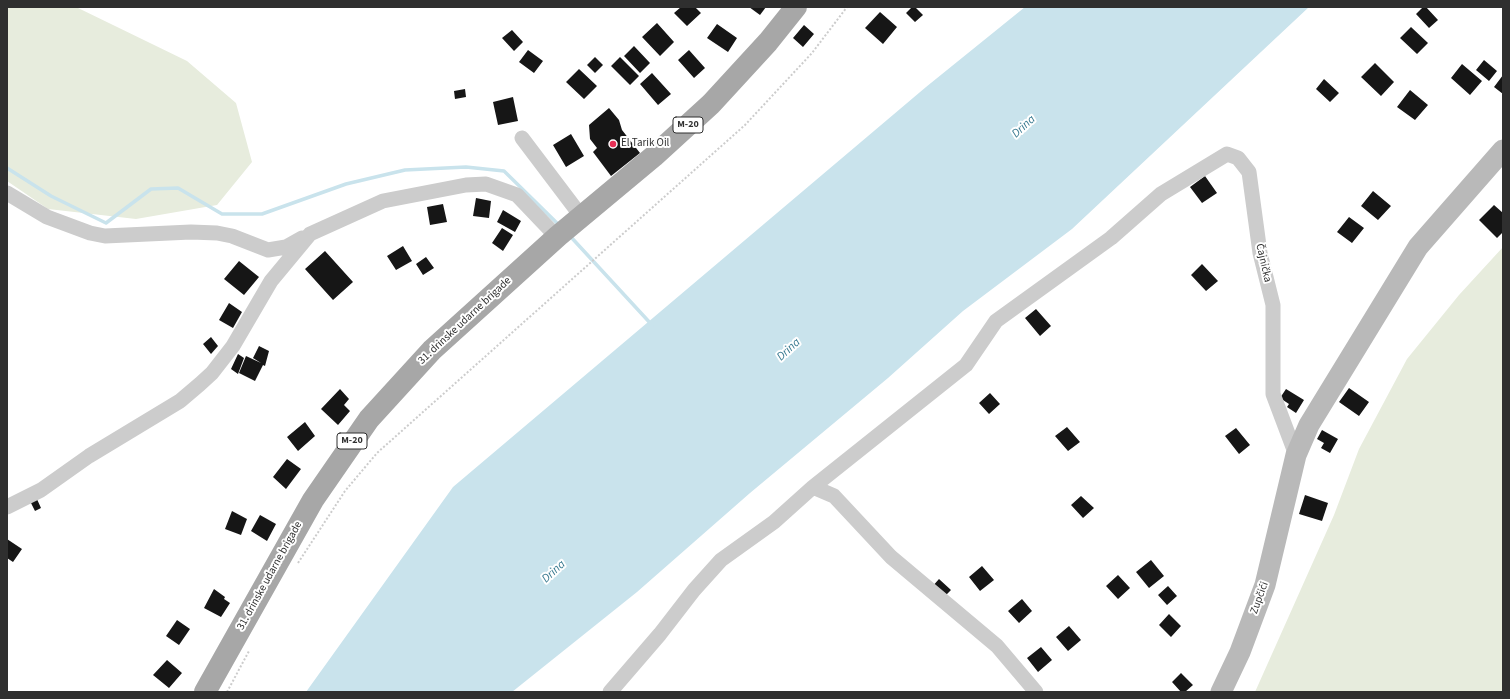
<!DOCTYPE html>
<html>
<head>
<meta charset="utf-8">
<style>
	body { margin:0 }
	#map { position:relative; width:1510px; height:699px; overflow:hidden; background:#fff; font-family:"Source Sans 3",sans-serif }
	canvas { display:block }
	.frame { position:absolute; inset:0; border:8px solid #2f2f2f; pointer-events:none }
</style>
</head>
<body>
<div id="map">
<canvas width="1510" height="699"></canvas>
<div class="frame"></div>
</div>
<script>
const context = document.querySelector('canvas').getContext('2d');
context.lineJoin = 'round';
function paint(path, color) { context.fillStyle = color; context.fill(path, 'evenodd'); }
const shape = rows => new Path2D(rows.map(r => 'M' + r).join(''));
function strokePath(path, color, width, dash) { context.strokeStyle = color; context.lineWidth = width; context.lineCap = dash ? 'butt' : 'round'; context.setLineDash(dash || []); context.stroke(path); }
function drawText(font, color, halo, rows, align = 'center') {
  context.font = font + ' "Source Sans 3",sans-serif'; context.lineWidth = 4; context.setLineDash([]); context.textBaseline = 'middle'; context.strokeStyle = halo; context.fillStyle = color; for (const [text, x, y, turn = 0] of rows) {
    context.save(); context.translate(x, y); context.rotate((+turn || 0) * Math.PI / 180); context.textAlign = isNaN(turn) ? turn : align; if (halo) context.strokeText(text, 0, 0); context.fillText(text, 0, 0); context.restore();
  }
}
paint(shape([
	[7,7,76,7,187,61,236,103,252,162,217,205,136,219,48,209,7,181],
	[1503,247,1503,692,1255,692,1334,515,1359,449,1407,359,1459,295]
]), '#e7ecdd');
paint(shape([
	[1025,7,1309,7,1072,229,963,311,888,378,750,493,637,592,512,692,306,692,453,487,926,87]
]), '#c9e3ec');
strokePath(shape([
	[7,168,51,196,106,223,151,189,178,188,222,214,262,214,346,184,405,170,466,167,504,171,560,226],
	[570,236,652,325]
]), '#c9e3ec', 3.5);
paint(shape([
	[681,7,695,7,701,13,687,26,674,13],
	[749,7,766,7,760,15],
	[912,7,915,7,923,15,915,22,906,13],
	[1423,7,1426,7,1438,20,1429,28,1416,14],
	[880,12,897,27,883,44,865,28],
	[657,23,674,42,660,56,642,37],
	[717,24,737,38,728,52,707,38],
	[804,25,814,34,803,47,793,38],
	[1411,27,1428,43,1417,54,1400,38],
	[512,30,523,42,514,51,502,38],
	[634,46,650,63,640,73,624,56],
	[528,50,543,61,534,73,519,62],
	[689,50,705,68,694,78,678,60],
	[595,57,603,65,595,73,587,65],
	[620,57,639,76,630,85,611,66],
	[1484,60,1497,71,1489,81,1476,70],
	[1375,63,1394,82,1381,96,1361,77],
	[1462,64,1482,81,1470,95,1451,78],
	[579,69,597,86,584,99,566,82],
	[652,73,671,94,658,105,640,84],
	[1503,75,1503,94,1494,87],
	[1324,79,1339,93,1330,102,1316,89],
	[465,89,466,97,455,99,454,91],
	[1410,90,1428,105,1415,120,1397,107],
	[513,97,518,121,498,125,493,102],
	[609,108,619,120,622,130,640,153,611,176,593,152,597,148,590,139,589,125],
	[571,134,584,156,566,167,553,145],
	[1205,176,1217,193,1202,203,1190,187],
	[1373,191,1391,206,1378,220,1361,206],
	[476,198,491,201,489,218,473,216],
	[443,204,447,222,430,225,427,207],
	[1494,205,1503,213,1503,232,1497,238,1479,220],
	[503,210,521,221,515,232,497,222],
	[1349,217,1364,228,1352,243,1337,232],
	[502,228,513,235,503,251,492,243],
	[403,246,412,261,396,270,387,256],
	[325,251,353,282,333,300,305,269],
	[426,257,434,268,423,275,416,264],
	[239,261,259,277,244,295,224,279],
	[1202,264,1218,281,1206,291,1191,275],
	[229,303,242,312,233,328,219,320],
	[1036,309,1051,326,1040,336,1025,318],
	[211,337,218,346,211,354,203,344],
	[259,346,269,351,265,366,263,365,255,381,239,373,246,356,261,363,253,358],
	[238,354,244,358,238,374,231,369],
	[1349,388,1369,402,1359,416,1339,402],
	[340,389,349,399,344,405,350,411,338,425,321,409],
	[1286,389,1304,400,1296,413,1287,407,1289,404,1280,398],
	[990,393,1000,404,989,414,979,403],
	[305,422,315,436,298,451,287,437],
	[1067,427,1080,442,1068,451,1055,436],
	[1236,428,1250,445,1239,454,1225,436],
	[1322,430,1338,439,1330,453,1321,448,1324,443,1317,439],
	[287,459,301,469,286,489,273,477],
	[1305,495,1328,503,1322,521,1299,514],
	[1081,496,1094,508,1083,518,1071,505],
	[36,497,41,508,35,511,30,501],
	[232,511,247,519,241,535,225,529],
	[260,515,276,524,267,541,251,531],
	[7,539,22,549,13,562,7,558],
	[1151,560,1164,576,1149,588,1136,572],
	[982,566,994,580,980,591,969,577],
	[1118,575,1130,588,1118,599,1106,586],
	[939,579,951,590,942,599,931,588],
	[1168,586,1177,596,1167,605,1158,595],
	[214,589,225,597,224,599,230,603,221,617,204,608],
	[1022,599,1032,611,1019,623,1008,611],
	[1169,614,1181,626,1171,637,1159,625],
	[177,620,190,629,179,645,166,636],
	[1069,626,1081,640,1068,651,1056,637],
	[1041,647,1052,660,1038,672,1027,658],
	[167,660,182,673,169,688,153,675],
	[1181,673,1193,685,1185,692,1181,692,1172,682]
]), '#161616');
strokePath(shape([
	[298,563,345,491,377,453,745,125,812,53,847,7],
	[227,692,249,651]
]), '#ccc', 2, [2, 2]);
strokePath(shape([
	[522,138,581,216],
	[7,193,47,217,90,233,105,236,191,232,217,233,232,236,268,250,286,247,302,238],
	[813,487,966,365,996,321,1111,238,1161,194,1227,154,1238,158,1249,172,1260,253,1273,305,1273,394,1296,455],
	[7,507,41,490,89,456,180,401,200,384,212,373,233,346,271,281,310,234,383,201,466,185,486,184,517,195,557,237],
	[610,692,660,634,694,590,721,560,774,522,813,487,834,496,891,557,997,646,1036,692]
]), '#ccc', 15);
strokePath(shape([
	[1221,692,1240,652,1265,585,1296,455,1309,425,1418,247,1503,150]
]), '#b9b9b9', 21);
strokePath(shape([
	[205,692,313,500,369,419,432,350,558,236,654,156,711,104,768,42,796,7]
]), '#a7a7a7', 22);
for (const [x, y, r, color] of [
	[613,144,4,"#e73056"]
]) { const dot = new Path2D(); dot.arc(x, y, r, 0, 2 * Math.PI); context.fillStyle = color; context.fill(dot); strokePath(dot, '#fff', 1.5); }
for (const [x, y, w] of [
	[688,125,30],
	[352,441,30]
]) { const box = new Path2D(); box.roundRect(x - w / 2, y - 8, w, 16, 3); context.fillStyle = '#fff'; context.fill(box); strokePath(box, '#2f2f2f', 1); }
drawText('bold 10px', '#2f2f2f', null, [
	["M-20",688,125],
	["M-20",352,441]
]);
drawText('11px', '#2f2f2f', '#fff', [
	["El Tarik Oil",621,144]
], 'left');
drawText('11px', '#2f2f2f', '#fff', [
	["Čajnička",1263,263,77],
	["31. drinske udarne brigade",465,321,-43],
	["31. drinske udarne brigade",270,576,-61],
	["Zupčići",1260,598,-70]
]);
drawText('italic 12px', '#3c7c92', '#fff', [
	["Drina",1024,127,-43],
	["Drina",789,350,-43],
	["Drina",554,572,-43]
]);
</script>
</body>
</html>
